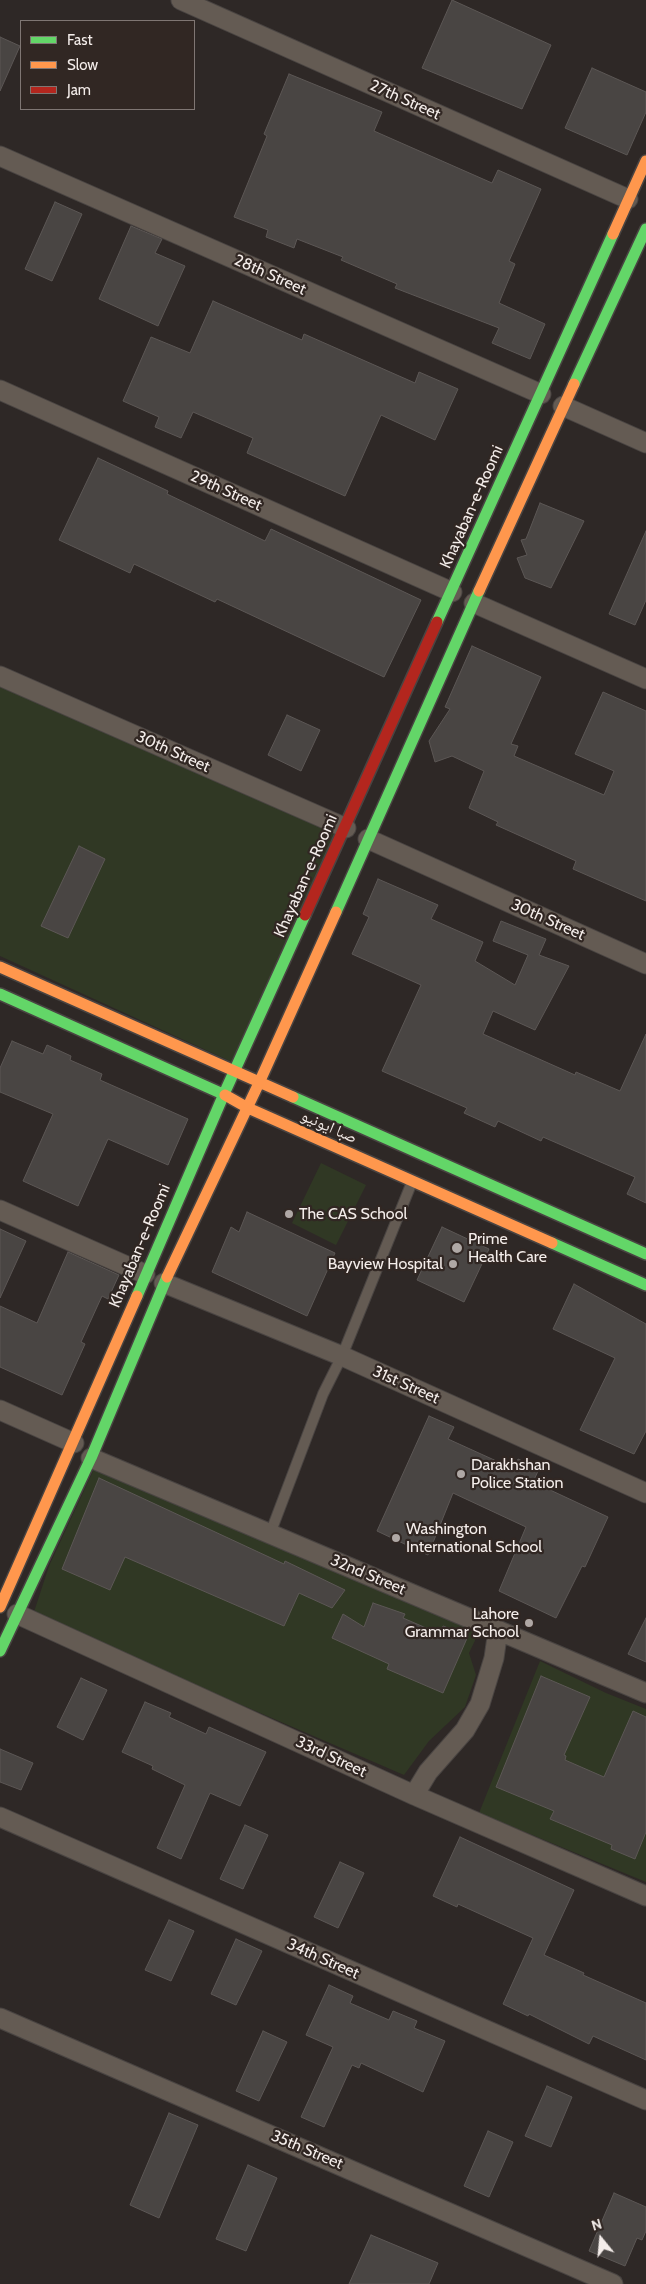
<!DOCTYPE html>
<html>
<head>
<meta charset="utf-8">
<style>
	body { margin:0 }
	#map { position:relative; width:646px; height:2284px; overflow:hidden; background:#2e2826; font-family:Cabin,sans-serif }
	canvas { display:block }
	.legend { position:absolute; left:20px; top:20px; width:175px; height:90px; box-sizing:border-box; background:#312723; border:1px solid #7f7673; margin:0; padding:6px 9px; list-style:none; font-size:15px; color:#f4edea }
	.legend li { display:flex; align-items:center; gap:10px; height:25px }
	.legend b { width:25px; border:1px solid #7f7673 }
	.north { position:absolute; left:576px; top:2214px; width:50px; height:50px; -webkit-text-stroke:4px #312723; paint-order:stroke; rotate:343deg; font-size:14px; font-weight:700; line-height:20px; text-align:center; color:#f4edea }
	.north::after { content:''; display:block; margin:auto; width:18px; height:22px; background:#f4edea; clip-path:polygon(50% 0,100% 100%,50% 72%,0 100%) }
</style>
</head>
<body>
<div id="map">
<canvas width="646" height="2284"></canvas>
<ul class="legend">
<li><b style="height:6px;background:#63d668"></b>Fast</li>
<li><b style="height:6px;background:#ff974d"></b>Slow</li>
<li><b style="height:6px;background:#b3261e"></b>Jam</li>
</ul>
<div class="north">N</div>
</div>
<script>
const context = document.querySelector('canvas').getContext('2d');
context.lineJoin = 'round';
function paint(path, color) { context.fillStyle = color; context.fill(path, 'evenodd'); }
const shape = rows => new Path2D(rows.map(r => 'M' + r).join(''));
function strokePath(path, color, width, dash) { context.strokeStyle = color; context.lineWidth = width; context.lineCap = dash ? 'butt' : 'round'; context.setLineDash(dash || []); context.stroke(path); }
function drawText(font, color, halo, rows, align = 'center') {
  context.font = font + ' Cabin,"Noto Naskh Arabic",sans-serif'; context.lineWidth = 4.5; context.setLineDash([]); context.textBaseline = 'middle'; context.strokeStyle = halo; context.fillStyle = color; for (const [text, x, y, turn = 0] of rows) {
    context.save(); context.translate(x, y); context.rotate((+turn || 0) * Math.PI / 180); context.textAlign = isNaN(turn) ? turn : align; if (halo) context.strokeText(text, 0, 0); context.fillText(text, 0, 0); context.restore();
  }
}
paint(shape([
	[0,684,335,832,232,1062,0,956],
	[321,1163,366,1185,336,1245,292,1223],
	[95,1467,480,1630,469,1653,476,1675,465,1707,429,1741,404,1775,33,1615,49,1566],
	[540,1661,606,1693,646,1709,646,1882,479,1813]
]), '#303824');
const building = shape([
	[452,0,551,45,522,109,422,68,452,0],
	[0,37,20,46,0,91,0,37],
	[592,68,646,92,646,112,627,155,565,128,592,68],
	[289,74,382,112,374,131,492,183,498,170,541,189,509,261,515,264,499,303,545,324,530,359,492,343,499,328,395,288,397,284,341,260,343,257,297,239,294,248,266,237,268,230,234,217,267,136,264,134,289,74],
	[55,202,82,214,52,281,25,269,55,202],
	[131,226,162,239,155,253,185,266,158,326,99,299,131,226],
	[213,301,302,340,304,334,415,383,419,372,458,389,435,440,381,415,345,496,247,453,253,438,193,412,181,438,155,427,159,417,123,401,151,337,190,353,213,301],
	[98,458,168,491,167,494,265,541,271,529,421,600,384,677,217,599,215,602,134,564,130,573,59,540,98,458],
	[540,503,584,521,551,588,525,578,517,558,527,555,521,540,526,539,540,503],
	[646,531,646,600,635,625,609,614,646,531],
	[472,646,541,677,511,744,518,746,514,756,604,795,614,771,575,754,603,692,646,711,646,901,573,869,576,861,496,825,498,822,469,808,484,771,452,756,435,762,429,741,450,709,445,707,472,646],
	[287,715,320,730,301,771,268,755,287,715],
	[79,846,105,859,68,938,41,926,79,846],
	[378,879,438,905,431,919,483,942,475,961,515,985,528,955,493,941,501,921,546,939,539,955,569,966,535,1030,493,1011,483,1034,575,1075,576,1072,620,1091,646,1034,646,1203,627,1194,635,1177,543,1137,541,1141,498,1121,495,1127,464,1113,467,1108,382,1071,421,985,352,954,369,917,363,914,378,879],
	[12,1041,43,1054,47,1045,71,1056,70,1060,102,1074,100,1080,188,1119,168,1165,108,1139,78,1206,23,1181,53,1114,0,1092,0,1068,12,1041],
	[247,1212,335,1253,307,1316,212,1272,231,1227,239,1232,247,1212],
	[442,1227,489,1249,464,1302,417,1280,442,1227],
	[0,1229,26,1241,0,1298,0,1229],
	[68,1252,119,1275,108,1299,102,1296,81,1342,85,1344,62,1395,0,1367,0,1306,37,1323,68,1252],
	[574,1284,646,1324,646,1431,634,1454,580,1430,615,1358,553,1329,574,1284],
	[429,1416,454,1427,448,1439,514,1469,518,1459,539,1469,533,1482,608,1517,585,1567,582,1566,556,1618,499,1591,526,1527,453,1493,428,1555,377,1531,429,1416],
	[99,1478,284,1564,285,1561,345,1590,332,1608,299,1593,284,1626,125,1557,110,1590,62,1569,99,1478],
	[373,1603,405,1614,403,1618,440,1634,443,1626,468,1636,443,1693,387,1669,389,1664,332,1638,343,1614,364,1627,373,1603],
	[646,1618,646,1662,628,1654,646,1618],
	[541,1676,590,1697,564,1755,566,1756,565,1760,604,1777,633,1711,646,1717,646,1832,635,1859,611,1849,612,1845,550,1819,554,1811,496,1787,541,1676],
	[81,1678,107,1690,83,1740,57,1727,81,1678],
	[145,1702,171,1713,169,1717,206,1734,209,1727,266,1752,240,1806,210,1793,181,1859,157,1848,185,1785,152,1769,153,1766,122,1752,145,1702],
	[0,1749,33,1763,21,1790,0,1782,0,1749],
	[245,1825,268,1835,243,1889,220,1879,245,1825],
	[460,1837,574,1890,544,1955,584,1973,583,1975,646,2003,646,2060,593,2036,589,2044,529,2014,528,2016,503,2004,533,1938,458,1904,457,1907,433,1896,460,1837],
	[340,1862,364,1873,338,1928,314,1917,340,1862],
	[169,1920,194,1931,171,1981,145,1970,169,1920],
	[236,1939,262,1951,236,2005,211,1994,236,1939],
	[329,1985,353,1996,350,2003,389,2020,393,2011,417,2021,414,2028,445,2041,423,2092,361,2063,359,2068,352,2065,324,2127,301,2117,333,2047,306,2035,329,1985],
	[263,2031,287,2042,259,2101,236,2091,263,2031],
	[547,2086,572,2097,551,2147,525,2136,547,2086],
	[169,2113,198,2125,159,2218,130,2205,169,2113],
	[488,2131,513,2142,489,2197,464,2186,488,2131],
	[248,2165,277,2178,246,2251,216,2239,248,2165],
	[614,2193,646,2207,646,2231,642,2240,637,2238,625,2266,589,2251,614,2193],
	[371,2235,438,2263,429,2284,349,2284,371,2235]
]);
paint(building, '#494543');
strokePath(building, '#5c5755', 1);
const lane = shape([
	[270,1534,323,1394,342,1356,412,1182]
]);
const street = shape([
	[181,0,628,199],
	[0,156,541,394],
	[0,390,452,592],
	[563,406,646,443],
	[474,603,646,679],
	[0,676,346,828],
	[368,839,646,964],
	[0,1210,145,1274],
	[164,1283,342,1356,646,1493],
	[0,1410,74,1443],
	[91,1458,646,1693],
	[17,1614,414,1795,646,1896],
	[414,1795,428,1772,465,1730,480,1704,494,1658,498,1630],
	[0,1817,646,2100],
	[0,2018,613,2284]
]);
const fast = shape([
	[574,384,646,229],
	[437,622,613,234],
	[336,912,479,591],
	[0,994,225,1095],
	[293,1097,646,1254],
	[552,1243,646,1285],
	[137,1296,224,1094,305,915],
	[0,1651,91,1458,167,1277]
]);
const slow = shape([
	[613,234,646,161],
	[479,591,574,384],
	[0,967,293,1097],
	[225,1095,248,1108,552,1243],
	[167,1277,259,1083,336,912],
	[0,1607,137,1296]
]);
const jam = shape([
	[305,915,437,622]
]);
strokePath(lane, '#494442', 12);
strokePath(street, '#494442', 21);
strokePath(fast, '#494442', 14);
strokePath(slow, '#494442', 14);
strokePath(jam, '#494442', 14);
strokePath(lane, '#645b53', 10);
strokePath(street, '#645b53', 19);
strokePath(fast, '#63d668', 11);
strokePath(slow, '#ff974d', 11);
strokePath(jam, '#b3261e', 11);
for (const [x, y, r, color] of [
	[289,1214,5,"#afa8a5"],
	[457,1248,6,"#afa8a5"],
	[453,1264,5,"#afa8a5"],
	[461,1474,5,"#afa8a5"],
	[396,1538,5,"#afa8a5"],
	[529,1623,5,"#afa8a5"]
]) { const dot = new Path2D(); dot.arc(x, y, r, 0, 2 * Math.PI); context.fillStyle = color; context.fill(dot); strokePath(dot, '#312723', 2); }
drawText('16px', '#f4edea', '#312723', [
	["27th Street",405,100,24],
	["28th Street",270,275,24],
	["29th Street",226,491,24],
	["Khayaban-e-Roomi",472,507,-66],
	["30th Street",173,752,24],
	["Khayaban-e-Roomi",306,876,-66],
	["30th Street",548,920,24],
	["صبا ایونیو",329,1127,24],
	["Khayaban-e-Roomi",140,1246,-67],
	["31st Street",406,1385,24],
	["32nd Street",368,1575,23],
	["33rd Street",331,1757,25],
	["34th Street",323,1959,24],
	["35th Street",307,2150,23]
]);
drawText('16px', '#f4edea', '#312723', [
	["The CAS School",299,1214],
	["Prime",468,1239],
	["Health Care",468,1257],
	["Bayview Hospital",443,1264,"right"],
	["Darakhshan",471,1465],
	["Police Station",471,1483],
	["Washington",406,1529],
	["International School",406,1547],
	["Lahore",519,1614,"right"],
	["Grammar School",519,1632,"right"]
], 'left');
</script>
</body>
</html>
